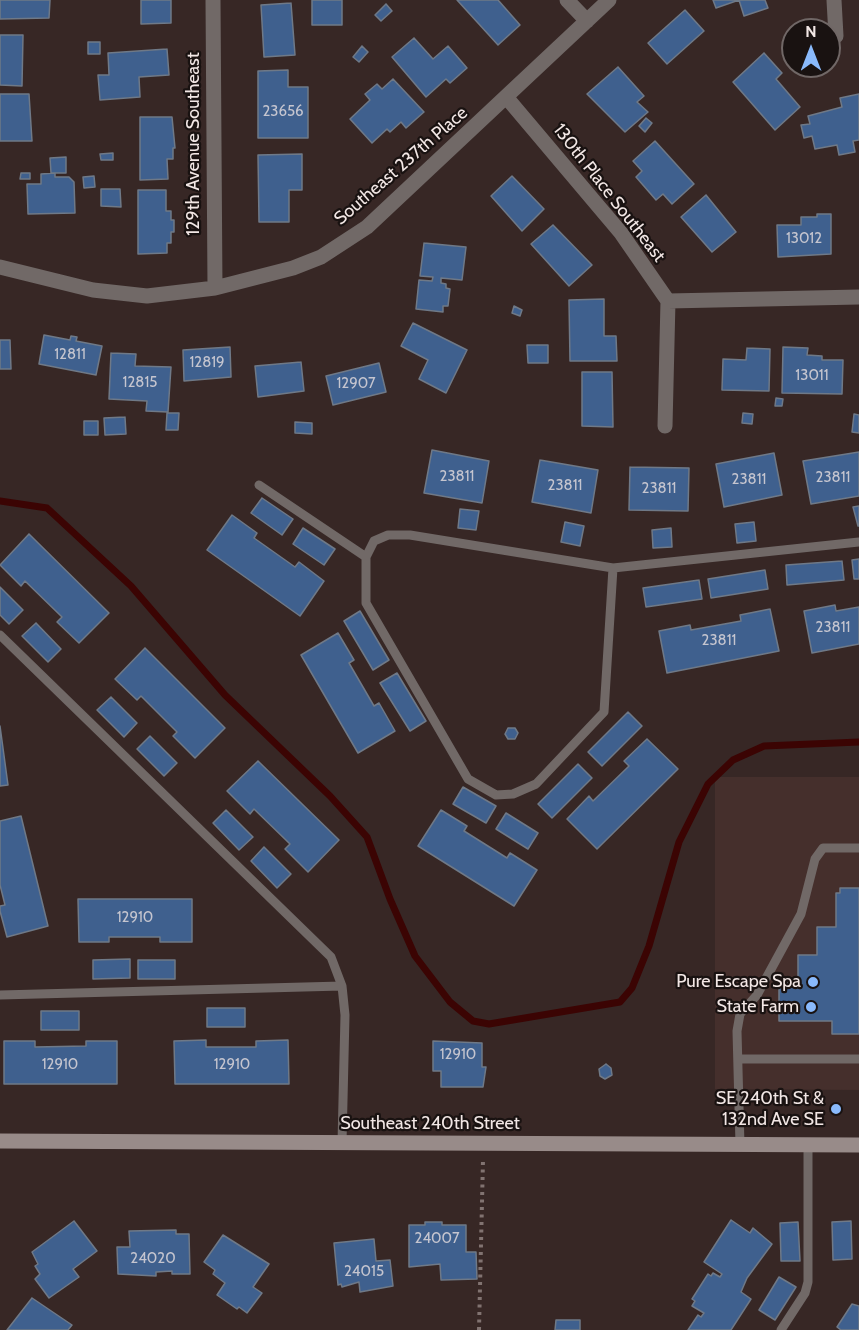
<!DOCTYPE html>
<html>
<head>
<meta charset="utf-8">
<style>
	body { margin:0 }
	#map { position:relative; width:859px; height:1330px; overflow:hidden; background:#372725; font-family:Cabin,sans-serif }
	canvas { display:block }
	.north { position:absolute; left:781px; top:18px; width:60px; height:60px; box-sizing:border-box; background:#191211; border:2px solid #706766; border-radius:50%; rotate:0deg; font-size:16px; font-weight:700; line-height:24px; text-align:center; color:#f2e7e5 }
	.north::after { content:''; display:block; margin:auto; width:21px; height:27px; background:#8abafc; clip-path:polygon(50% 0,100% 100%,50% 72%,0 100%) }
</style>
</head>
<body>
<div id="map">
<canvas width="859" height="1330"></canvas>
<div class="north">N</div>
</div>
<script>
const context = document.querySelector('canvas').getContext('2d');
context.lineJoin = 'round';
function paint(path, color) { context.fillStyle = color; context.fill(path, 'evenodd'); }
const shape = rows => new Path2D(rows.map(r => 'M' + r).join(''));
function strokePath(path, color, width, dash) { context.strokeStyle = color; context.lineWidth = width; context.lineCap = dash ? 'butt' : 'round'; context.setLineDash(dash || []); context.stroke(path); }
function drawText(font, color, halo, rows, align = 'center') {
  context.font = font + ' Cabin,sans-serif'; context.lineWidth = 4.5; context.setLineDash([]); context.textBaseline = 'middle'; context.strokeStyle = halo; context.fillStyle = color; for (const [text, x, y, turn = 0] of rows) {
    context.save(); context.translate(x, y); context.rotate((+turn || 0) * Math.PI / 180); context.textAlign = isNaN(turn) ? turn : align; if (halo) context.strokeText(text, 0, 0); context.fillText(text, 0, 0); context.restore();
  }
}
paint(shape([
	[715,777,859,777,859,1090,715,1089]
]), '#452f2c');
strokePath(shape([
	[0,501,47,508,131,586,225,695,330,796,367,837,390,899,415,956,450,1002,473,1021,489,1024,620,1002,632,988,649,946,679,842,708,784,733,760,764,746,859,742]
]), '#3b0403', 7);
const building = shape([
	[0,0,50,0,49,18,0,19,0,0],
	[141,0,171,0,171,23,141,24,141,0],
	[312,0,342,0,342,25,312,25,312,0],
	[457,0,498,0,520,25,498,45,457,0],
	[713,0,765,0,768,8,744,16,739,0,716,8,713,0],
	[291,3,295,55,264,57,261,5,291,3],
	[386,4,392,11,381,21,375,15,386,4],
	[685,10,704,31,667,64,648,43,685,10],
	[0,35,23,35,22,86,0,85,0,35],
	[414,38,433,59,448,46,467,68,450,83,446,79,426,97,392,57,414,38],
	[88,42,100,42,100,54,88,54,88,42],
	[362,46,368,52,359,62,353,57,362,46],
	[167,49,169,75,139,77,140,97,100,100,98,75,109,75,108,53,167,49],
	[764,53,782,73,776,79,800,107,775,130,733,82,764,53],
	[618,67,644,96,637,102,648,112,625,132,587,94,618,67],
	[288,70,288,87,308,87,308,138,258,138,258,71,288,70],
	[393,79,424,112,406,128,401,122,390,132,387,129,372,143,350,119,370,100,365,94,377,84,382,89,393,79],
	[0,94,29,94,32,141,0,141,0,94],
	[859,94,859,140,853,141,855,152,839,155,837,145,815,149,812,136,804,138,801,125,810,124,808,116,842,107,840,98,859,94],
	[140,117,172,117,175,148,173,148,173,159,167,159,168,179,140,180,140,117],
	[646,118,652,123,645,132,639,126,646,118],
	[655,141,694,184,672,204,663,194,656,200,636,177,642,171,633,161,655,141],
	[113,153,113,160,101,160,100,154,113,153],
	[302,154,302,190,289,190,289,222,259,222,258,155,302,154],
	[66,157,66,173,51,173,50,158,66,157],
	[21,173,30,173,30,179,20,179,21,173],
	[55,173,55,177,69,177,74,182,75,213,28,214,27,184,41,184,41,174,55,173],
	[94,176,95,187,84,188,83,177,94,176],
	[512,176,544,209,522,231,491,196,512,176],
	[101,189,120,189,121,207,101,206,101,189],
	[138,190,166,190,166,211,171,211,171,220,174,220,174,232,171,232,171,243,167,243,167,253,138,254,138,190],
	[706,195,736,232,712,252,681,217,706,195],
	[817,214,831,214,831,254,778,257,777,225,801,225,801,217,817,217,817,214],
	[553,225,592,265,569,286,531,244,553,225],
	[424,243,466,247,462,280,441,278,441,283,446,284,446,288,450,289,448,306,443,306,443,312,416,309,419,280,432,281,433,277,420,276,424,243],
	[604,299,604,336,616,336,617,361,570,361,569,300,604,299],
	[514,306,522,310,520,316,512,313,514,306],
	[413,323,467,350,446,393,419,379,428,360,401,346,413,323],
	[44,335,70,340,71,336,77,337,76,341,102,346,96,375,39,364,44,335],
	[0,340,10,340,11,369,0,369,0,340],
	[527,345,548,345,548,363,528,363,527,345],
	[230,347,231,377,184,381,183,350,230,347],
	[783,347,808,348,807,355,822,356,822,360,843,360,842,394,782,393,783,347],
	[747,348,770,349,769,391,722,390,723,359,746,360,747,348],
	[111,353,136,354,135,366,171,367,168,412,146,411,147,401,109,399,111,353],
	[301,362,304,391,258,397,255,366,301,362],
	[379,363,386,392,333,405,326,376,379,363],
	[582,372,612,372,613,427,582,426,582,372],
	[776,398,783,399,782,406,775,406,776,398],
	[167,413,179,413,178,430,166,430,167,413],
	[743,413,753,414,752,424,742,423,743,413],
	[854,414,859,415,859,433,852,432,854,414],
	[125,417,126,434,105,435,104,418,125,417],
	[84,421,98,421,98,435,84,435,84,421],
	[295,422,312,423,312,434,295,433,295,422],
	[432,450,489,461,482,503,424,493,432,450],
	[859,452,859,496,811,504,803,461,859,452],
	[774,453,782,495,724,507,716,464,774,453],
	[540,460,598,470,591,513,532,502,540,460],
	[630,467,689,468,688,511,629,510,630,467],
	[262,498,293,519,282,535,251,513,262,498],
	[859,506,859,526,858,526,853,507,859,506],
	[460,509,479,511,476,530,458,528,460,509],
	[232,515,257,533,254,538,295,567,299,562,324,581,300,616,207,550,232,515],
	[565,522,584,526,580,546,561,542,565,522],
	[754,522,756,541,737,543,735,524,754,522],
	[303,528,335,549,324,565,293,544,303,528],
	[671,528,672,547,653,548,652,530,671,528],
	[29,534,109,613,79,643,57,622,62,617,25,581,21,586,0,565,29,534],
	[859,559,859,579,854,579,852,560,859,559],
	[842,561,844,580,787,585,786,565,842,561],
	[765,570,768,589,711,598,708,579,765,570],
	[699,580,702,599,646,607,643,588,699,580],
	[0,587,23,610,9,624,0,615,0,587],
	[835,605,836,611,859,607,859,644,812,653,804,611,835,605],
	[770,609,779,651,667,673,659,631,690,625,691,630,741,621,740,615,770,609],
	[360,611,389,660,373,670,344,621,360,611],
	[36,623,61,649,48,662,22,636,36,623],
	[338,633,354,660,349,663,374,706,379,703,395,731,358,753,301,655,338,633],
	[145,648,225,728,195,758,173,736,177,732,141,696,137,700,115,679,145,648],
	[397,673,426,721,410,731,380,683,397,673],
	[111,697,137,723,124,737,97,710,111,697],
	[628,712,642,726,602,766,588,752,628,712],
	[0,726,8,785,0,786,0,726],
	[508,728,515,728,518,733,515,739,508,739,505,734,508,728],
	[150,736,177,763,164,776,137,749,150,736],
	[647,739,678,769,597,849,567,819,589,796,593,801,629,766,624,761,647,739],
	[258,761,339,840,308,872,285,849,290,844,254,809,250,814,227,791,258,761],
	[578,764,592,778,552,818,538,804,578,764],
	[463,787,496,806,486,823,453,804,463,787],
	[226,810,253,837,239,850,213,823,226,810],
	[441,810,467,826,464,831,507,858,510,853,537,870,514,906,418,846,441,810],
	[506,813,538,833,528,849,496,829,506,813],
	[21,816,48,926,7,937,0,911,0,906,5,905,0,885,0,821,21,816],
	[264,847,291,874,277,888,251,861,264,847],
	[840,888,859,888,859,1034,832,1034,832,1021,779,1021,779,983,798,983,798,955,817,955,817,927,836,927,836,893,840,893,840,888],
	[78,899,192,899,192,942,160,942,160,937,109,937,109,942,79,942,78,899],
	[130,959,130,978,93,979,93,960,130,959],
	[138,960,175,960,175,979,138,979,138,960],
	[207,1008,245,1008,245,1027,207,1027,207,1008],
	[41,1011,79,1011,79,1030,41,1030,41,1011],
	[206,1040,206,1047,256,1047,256,1041,288,1040,289,1084,175,1084,174,1041,206,1040],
	[4,1041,35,1041,35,1047,86,1046,86,1041,117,1041,117,1084,4,1084,4,1041],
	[433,1041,482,1043,482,1067,486,1067,483,1087,441,1087,441,1071,433,1071,433,1041],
	[606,1064,611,1068,612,1075,605,1079,600,1076,599,1069,606,1064],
	[731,1220,750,1233,753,1228,772,1244,747,1278,741,1292,751,1299,731,1330,688,1330,698,1315,701,1317,704,1313,692,1306,695,1301,692,1299,708,1274,711,1276,713,1273,720,1277,722,1274,704,1262,731,1220],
	[74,1221,97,1251,73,1269,79,1277,49,1298,35,1279,40,1274,35,1266,38,1264,32,1252,74,1221],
	[851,1221,852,1259,833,1260,832,1222,851,1221],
	[425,1222,442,1222,442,1225,466,1225,466,1252,476,1252,477,1279,441,1280,440,1264,409,1267,409,1225,425,1225,425,1222],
	[798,1222,800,1261,781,1261,780,1223,798,1222],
	[176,1230,176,1234,189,1234,190,1274,172,1274,172,1271,156,1272,156,1276,118,1274,117,1247,130,1247,129,1231,176,1230],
	[223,1235,269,1264,253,1287,262,1293,247,1313,239,1307,237,1309,217,1295,225,1283,213,1274,215,1270,204,1262,223,1235],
	[374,1239,376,1261,390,1260,393,1286,360,1292,359,1282,342,1287,341,1284,338,1285,334,1243,374,1239],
	[779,1277,796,1287,775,1320,759,1310,779,1277],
	[32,1298,72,1325,68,1330,7,1330,32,1298],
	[852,1304,859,1306,859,1330,841,1330,837,1327,852,1304],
	[556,1320,580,1320,580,1330,555,1330,556,1320]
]);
paint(building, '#3f608e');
strokePath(building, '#6f7987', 1.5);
strokePath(shape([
	[479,1330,483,1160]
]), '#817371', 4, [3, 4.5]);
strokePath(shape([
	[259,485,366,557],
	[613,568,604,712,536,784,513,794,496,795,468,779,366,603,366,557,374,541,388,535,410,535,613,568,859,542],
	[0,635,331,957,342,986,345,1015,342,1143],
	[0,995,342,986],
	[738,1059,859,1059],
	[740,1145,737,1031,740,1014,757,995,801,914,815,859,823,848,859,848],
	[781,1330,805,1293,808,1282,808,1145]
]), '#716967', 9);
strokePath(shape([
	[213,0,215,288],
	[567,0,587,21],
	[834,0,836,36],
	[507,98,621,233,668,301,665,426],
	[0,267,93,290,147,296,215,288,293,268,321,257,367,227,609,0],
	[668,301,859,297]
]), '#716967', 15);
strokePath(shape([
	[0,1141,859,1145]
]), '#988b89', 15);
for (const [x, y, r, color] of [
	[813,982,6,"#8abafc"],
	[811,1007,6,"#8abafc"],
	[836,1109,6,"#8abafc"]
]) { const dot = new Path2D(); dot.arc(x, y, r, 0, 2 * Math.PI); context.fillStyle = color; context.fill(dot); strokePath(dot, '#191211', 2); }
drawText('15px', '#c5c5cf', null, [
	["23656",283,112],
	["13012",804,239],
	["12811",70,355],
	["12819",207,363],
	["13011",812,376],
	["12815",140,383],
	["12907",356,384],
	["23811",457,477],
	["23811",833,478],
	["23811",749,480],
	["23811",565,486],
	["23811",659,489],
	["23811",833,628],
	["23811",719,641],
	["12910",135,918],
	["12910",458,1055],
	["12910",60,1065],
	["12910",232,1065],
	["24007",437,1239],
	["24020",153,1259],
	["24015",364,1272]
]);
drawText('18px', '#f2e7e5', '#191211', [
	["129th Avenue Southeast",194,144,-90],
	["Southeast 237th Place",401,166,-41],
	["130th Place Southeast",609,193,52],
	["Southeast 240th Street",430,1124]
]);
drawText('18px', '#f2e7e5', '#191211', [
	["Pure Escape Spa",801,982],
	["State Farm",799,1007],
	["SE 240th St &",824,1099],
	["132nd Ave SE",824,1120]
], 'right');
</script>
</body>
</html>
